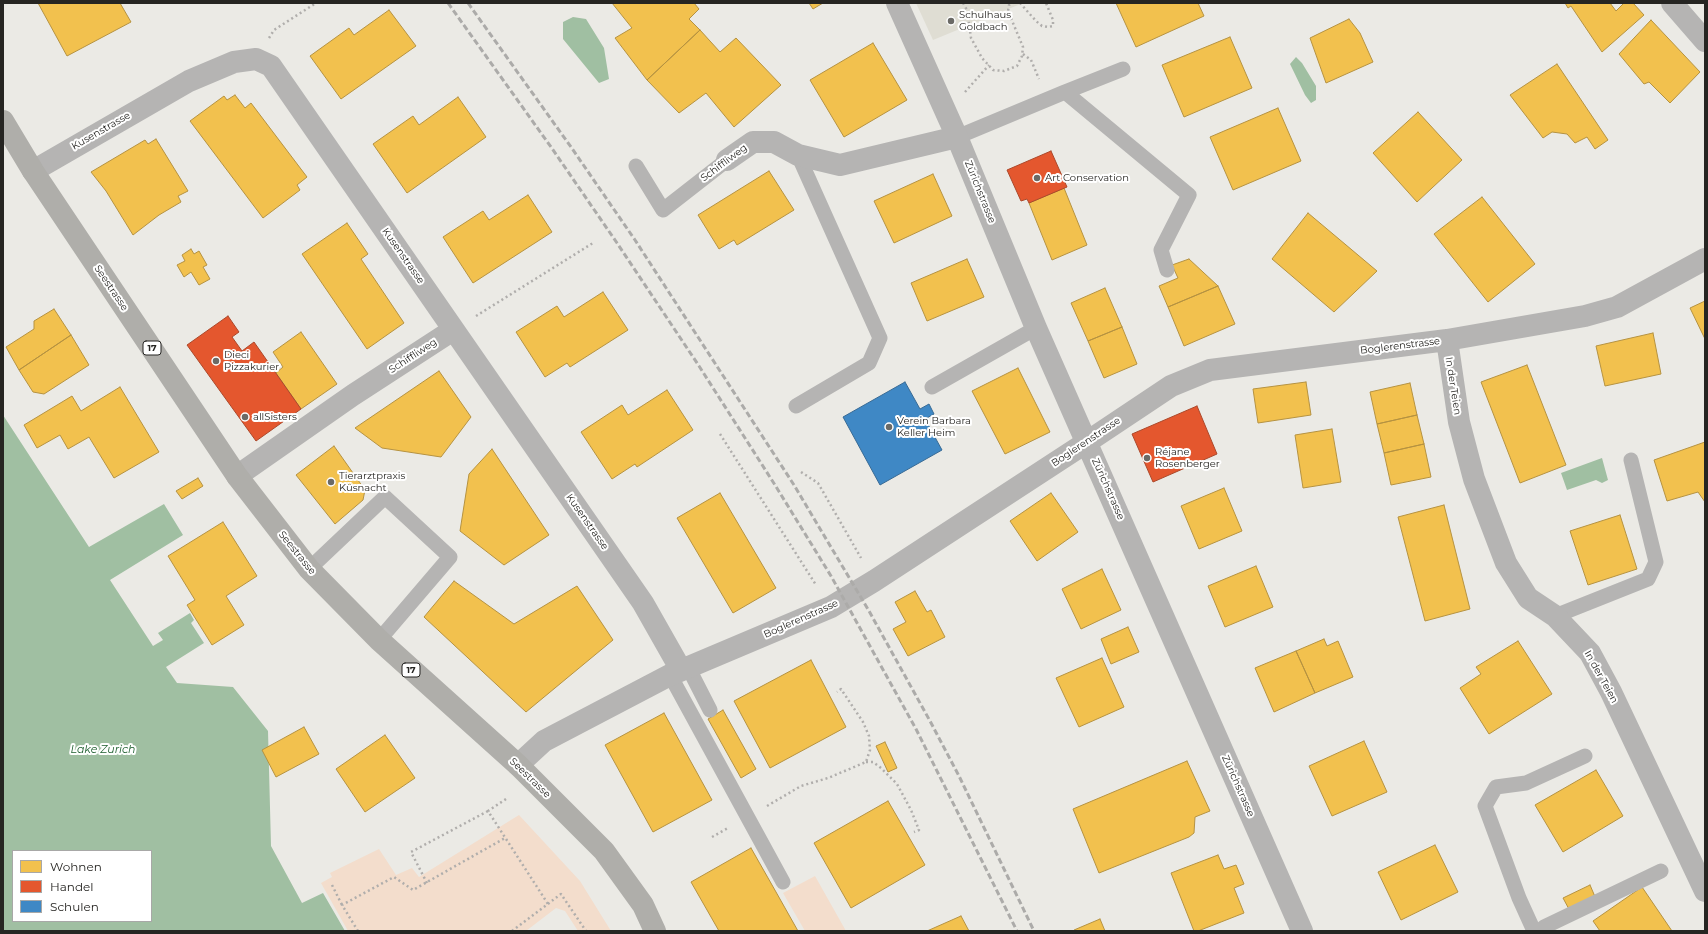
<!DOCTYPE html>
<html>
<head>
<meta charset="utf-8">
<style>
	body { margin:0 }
	#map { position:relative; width:1708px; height:934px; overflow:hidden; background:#ebeae5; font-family:Montserrat,sans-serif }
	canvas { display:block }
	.frame { position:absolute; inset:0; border:4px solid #262522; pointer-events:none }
	.legend { position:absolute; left:12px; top:850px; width:140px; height:72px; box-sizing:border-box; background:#fff; border:1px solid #a8a8a7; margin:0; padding:5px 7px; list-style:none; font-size:12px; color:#262522 }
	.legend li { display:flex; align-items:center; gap:8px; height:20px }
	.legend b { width:20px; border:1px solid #a8a8a7 }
</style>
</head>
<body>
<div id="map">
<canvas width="1708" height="934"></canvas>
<div class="frame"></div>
<ul class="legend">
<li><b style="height:11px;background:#f2c14e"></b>Wohnen</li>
<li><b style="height:11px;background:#e4572e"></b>Handel</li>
<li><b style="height:11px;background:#3f88c5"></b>Schulen</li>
</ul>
</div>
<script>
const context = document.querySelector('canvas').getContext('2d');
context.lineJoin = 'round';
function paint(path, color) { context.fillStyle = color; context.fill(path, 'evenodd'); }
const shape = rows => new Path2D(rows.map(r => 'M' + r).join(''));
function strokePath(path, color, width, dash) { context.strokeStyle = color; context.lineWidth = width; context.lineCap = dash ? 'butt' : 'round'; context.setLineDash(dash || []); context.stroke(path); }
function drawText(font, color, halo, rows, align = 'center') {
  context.font = font + ' Montserrat,sans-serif'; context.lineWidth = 4; context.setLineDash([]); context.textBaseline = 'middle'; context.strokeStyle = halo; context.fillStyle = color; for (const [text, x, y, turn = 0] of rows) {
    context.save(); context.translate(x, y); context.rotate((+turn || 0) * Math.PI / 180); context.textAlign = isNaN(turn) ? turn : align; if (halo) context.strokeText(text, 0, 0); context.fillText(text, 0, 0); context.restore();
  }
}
paint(shape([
	[916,3,1023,3,933,40]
]), '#dfddd3');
paint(shape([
	[519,815,580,881,611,931,578,931,565,911,556,908,526,931,348,931,321,883,332,877,330,873,379,849,396,875,412,868,419,877],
	[815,876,846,931,805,931,783,893]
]), '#f3ddcc');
paint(shape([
	[573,17,586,19,604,48,609,79,599,83,563,39,563,22],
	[1296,57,1302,63,1316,86,1316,100,1311,103,1305,95,1291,66,1290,64],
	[3,415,89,547,164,504,183,535,110,580,153,646,163,640,158,633,190,613,194,620,191,623,204,643,166,667,177,683,233,687,268,731,271,846,302,903,323,893,345,931,3,931],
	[13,851,151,851,151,921,13,921],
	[1602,458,1608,480,1602,483,1596,480,1567,490,1561,473]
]), '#a0bfa2');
const homes = shape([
	[38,3,120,3,131,22,67,56,38,3],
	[612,3,694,3,699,9,689,19,700,30,647,80,615,38,632,28,612,3],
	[809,3,823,3,813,9,809,3],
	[1116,3,1198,3,1204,16,1136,47,1116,3],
	[1565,3,1610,3,1616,11,1624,3,1633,3,1644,15,1602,52,1571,6,1568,8,1565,3],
	[389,10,416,46,341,99,310,56,349,28,354,35,389,10],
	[1349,19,1360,33,1373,62,1326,83,1310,38,1349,19],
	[1651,20,1700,72,1670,103,1649,82,1644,84,1619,54,1651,20],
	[700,30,720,52,736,38,781,85,734,127,706,93,679,113,647,80,700,30],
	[1230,37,1252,88,1184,117,1162,65,1230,37],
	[873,43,907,100,844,137,810,80,873,43],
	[1557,64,1608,140,1595,149,1587,137,1575,143,1567,134,1552,132,1543,138,1510,95,1557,64],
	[235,95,245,108,251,103,307,177,297,185,300,190,263,218,190,121,224,96,227,100,235,95],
	[458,97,486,137,407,193,373,144,413,116,419,125,458,97],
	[1278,108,1301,161,1233,190,1210,137,1278,108],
	[1418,112,1462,160,1417,202,1373,153,1418,112],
	[156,139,188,191,178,196,181,202,159,215,133,235,106,191,91,172,145,140,148,144,156,139],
	[769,171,794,210,737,245,734,240,719,249,698,215,769,171],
	[933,174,952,216,894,243,874,201,933,174],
	[1064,188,1087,245,1052,260,1029,203,1064,188],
	[528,195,552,232,473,283,443,237,483,211,489,220,528,195],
	[1482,197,1535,264,1488,302,1434,234,1482,197],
	[1308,213,1377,271,1334,312,1272,259,1308,213],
	[347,223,368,254,361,259,404,323,367,349,302,254,347,223],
	[191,249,194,254,199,251,207,265,203,267,210,279,199,285,191,272,184,277,177,265,185,261,182,255,191,249],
	[967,259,984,297,927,321,911,283,967,259],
	[1189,259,1218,286,1168,307,1159,286,1178,278,1172,265,1189,259],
	[1218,286,1235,324,1184,346,1168,307,1218,286],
	[1105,288,1122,327,1088,341,1071,303,1105,288],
	[603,292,628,330,570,367,567,363,545,377,516,332,557,306,564,317,603,292],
	[1705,301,1705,339,1690,308,1705,301],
	[54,309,71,335,19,370,6,347,34,329,34,321,54,309],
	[1122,327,1137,364,1104,378,1088,341,1122,327],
	[301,332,337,384,301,409,276,373,283,367,273,352,301,332],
	[1653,333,1661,374,1605,386,1596,346,1653,333],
	[71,335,89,365,44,394,33,392,19,370,71,335],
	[1527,365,1566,465,1520,483,1481,382,1527,365],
	[1018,368,1050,432,1005,454,972,391,1018,368],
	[439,371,471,417,441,457,382,448,355,428,439,371],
	[1306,382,1311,415,1258,423,1253,389,1306,382],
	[1410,383,1417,415,1377,424,1370,392,1410,383],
	[120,387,159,452,114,478,89,437,68,449,60,435,37,448,24,425,72,396,81,411,120,387],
	[667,390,693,430,637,467,635,464,612,479,581,432,622,405,628,415,667,390],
	[1417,415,1424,444,1384,453,1377,424,1417,415],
	[1332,429,1341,482,1303,488,1295,435,1332,429],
	[1705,442,1705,502,1698,492,1667,501,1654,460,1705,442],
	[1424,444,1431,477,1391,485,1384,453,1424,444],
	[334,446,365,490,363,500,335,524,296,475,334,446],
	[492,449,549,535,504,565,460,531,469,474,492,449],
	[198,478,203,486,182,499,176,491,198,478],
	[1224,488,1242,531,1199,549,1181,506,1224,488],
	[720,493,776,588,733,613,677,518,720,493],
	[1051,493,1078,532,1037,561,1010,521,1051,493],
	[1444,505,1470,609,1425,621,1398,517,1444,505],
	[1620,515,1637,569,1588,585,1570,531,1620,515],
	[223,522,257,576,226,596,244,625,212,645,187,605,195,600,168,556,223,522],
	[1256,566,1273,607,1225,627,1208,586,1256,566],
	[1102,569,1121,610,1081,629,1062,589,1102,569],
	[454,581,514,624,577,586,613,640,526,712,424,617,454,581],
	[915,591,927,612,931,610,945,637,908,656,893,629,906,622,895,602,915,591],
	[1128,627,1139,652,1111,664,1101,639,1128,627],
	[1324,639,1327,646,1338,641,1353,677,1315,693,1296,651,1324,639],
	[1518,641,1552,694,1489,734,1460,688,1481,674,1476,667,1518,641],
	[1296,651,1315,693,1274,712,1255,668,1296,651],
	[1102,658,1124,707,1079,727,1056,678,1102,658],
	[811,660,846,727,770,768,734,701,811,660],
	[723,710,756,769,741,778,708,719,723,710],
	[664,713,712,800,653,832,605,745,664,713],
	[304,727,319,754,276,777,262,750,304,727],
	[385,735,415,778,365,812,336,769,385,735],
	[1364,741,1387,792,1332,816,1309,766,1364,741],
	[885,742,897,768,888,772,876,746,885,742],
	[1187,761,1210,811,1195,817,1194,833,1189,837,1099,873,1073,809,1187,761],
	[1596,770,1623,816,1563,852,1535,805,1596,770],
	[888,801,925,865,851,908,814,843,888,801],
	[1435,845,1458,892,1401,920,1378,872,1435,845],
	[751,848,776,892,798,931,719,931,691,882,751,848],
	[1218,855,1224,869,1236,865,1244,884,1234,888,1244,913,1198,931,1194,931,1171,873,1218,855],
	[1590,885,1596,899,1570,911,1563,898,1590,885],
	[1642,887,1672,931,1600,931,1593,921,1642,887],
	[961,916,969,931,927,931,961,916],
	[1100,919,1105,931,1074,931,1074,930,1100,919]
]);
paint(homes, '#f2c14e');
strokePath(homes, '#b59241', 1);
const shops = shape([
	[1051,151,1067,187,1029,203,1027,199,1021,201,1007,170,1051,151],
	[228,316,239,332,232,337,242,351,254,342,301,409,256,441,187,345,228,316],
	[1197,406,1217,454,1153,482,1132,434,1197,406]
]);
paint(shops, '#e4572e');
strokePath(shops, '#ab482a', 1);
const schools = shape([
	[905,382,920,409,929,404,934,414,925,419,942,450,880,485,843,417,905,382]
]);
paint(schools, '#3f88c5');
strokePath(schools, '#386a94', 1);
strokePath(shape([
	[963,3,967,10,971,38,982,58,993,70,1004,71,1017,66,1022,56,1023,47,1008,11,1009,5,1013,3],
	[1020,3,1036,21,1042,26,1048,27,1053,26,1053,20,1046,3],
	[269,38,274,30,316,3],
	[1023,54,1031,60,1039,79],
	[965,92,989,65],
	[476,316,593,243],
	[720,434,816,585],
	[801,472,818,483,861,558],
	[866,762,873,762,881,768,897,784,911,810,919,830,914,832],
	[506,799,488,811,548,904],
	[767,806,801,786,828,778,866,762,870,750,869,736,863,722,841,689,837,692],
	[712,837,728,828],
	[427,883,411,852,488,811],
	[332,885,342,905],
	[358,931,342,905,394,877,413,890,505,838],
	[512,931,561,894,586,931]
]), '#b0aeac', 2.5, [2, 3]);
strokePath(shape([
	[1123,69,1065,92,1189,195,1161,250,1167,270],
	[957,137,1065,92],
	[636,166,663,210,727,160],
	[932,387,1036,328],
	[796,406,869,363,880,338,798,155],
	[309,569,385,497,450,557,379,640],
	[1555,616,1648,579,1656,562,1631,460],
	[688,667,710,710],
	[670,675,783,882],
	[1534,931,1519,898,1485,806,1496,787,1526,783,1585,756],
	[1540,931,1544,927,1661,871]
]), '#b5b4b3', 15);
strokePath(shape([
	[897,3,957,137,1036,328,1302,931],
	[1672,3,1705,41],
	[727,160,753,142,774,142,798,155,840,165,957,137],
	[33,171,189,81,234,62,256,59,271,66,643,603,681,670],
	[1447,340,1459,422,1474,479,1506,563,1528,598,1555,616,1590,653,1611,692,1705,891],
	[237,476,353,395,453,330],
	[518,765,544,741,670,675,831,607,874,581,1087,442,1171,386,1210,370,1447,340,1585,316,1617,307,1705,259]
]), '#b5b4b3', 22);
strokePath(shape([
	[3,121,33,171,237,476,309,569,379,640,518,765,604,851,643,905,655,931]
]), '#afaeaa', 22);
strokePath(shape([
	[448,3,551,147,617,243,699,366,775,485,831,576,916,729,1017,931],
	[468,3,571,147,635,240,794,485,869,611,930,721,959,776,1034,931]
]), '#acaba9', 3, [6, 3]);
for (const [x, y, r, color] of [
	[951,21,4,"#6b6a66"],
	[1037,178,4,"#6b6a66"],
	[216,361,4,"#6b6a66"],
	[245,417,4,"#6b6a66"],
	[889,427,4,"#6b6a66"],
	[1147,458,4,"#6b6a66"],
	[331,482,4,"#6b6a66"]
]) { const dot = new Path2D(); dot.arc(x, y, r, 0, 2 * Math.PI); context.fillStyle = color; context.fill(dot); strokePath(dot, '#fff', 1.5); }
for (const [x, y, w] of [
	[152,348,18],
	[411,670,18]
]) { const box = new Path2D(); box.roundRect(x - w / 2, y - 7, w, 14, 3); context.fillStyle = '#fff'; context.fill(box); strokePath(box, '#262522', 1); }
drawText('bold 9px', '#262522', null, [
	["17",152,348],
	["17",411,670]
]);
drawText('10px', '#262522', '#fff', [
	["Schulhaus",959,15],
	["Goldbach",959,27],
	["Art Conservation",1045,178],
	["Dieci",224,355],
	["Pizzakurier",224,367],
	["allSisters",253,417],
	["Verein Barbara",897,421],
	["Keller Heim",897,433],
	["Réjane",1155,452],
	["Rosenberger",1155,464],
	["Tierarztpraxis",339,476],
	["Küsnacht",339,488]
], 'left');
drawText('10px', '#262522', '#fff', [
	["Kusenstrasse",101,131,-30],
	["Schiffliweg",724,163,-37],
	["Zürichstrasse",980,192,68],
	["Kusenstrasse",403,256,55],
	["Seestrasse",111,288,56],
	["Boglerenstrasse",1400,346,-7],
	["Schiffliweg",413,356,-33],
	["In der Teien",1453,386,81],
	["Boglerenstrasse",1086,442,-34],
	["Zürichstrasse",1108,489,66],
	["Kusenstrasse",587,522,55],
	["Seestrasse",297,553,51],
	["Boglerenstrasse",801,619,-24],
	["In der Teien",1601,677,61],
	["Seestrasse",530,778,44],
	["Zürichstrasse",1238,786,66]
]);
drawText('italic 11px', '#1a5c2b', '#fff', [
	["Lake Zurich",103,750]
]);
</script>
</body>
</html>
